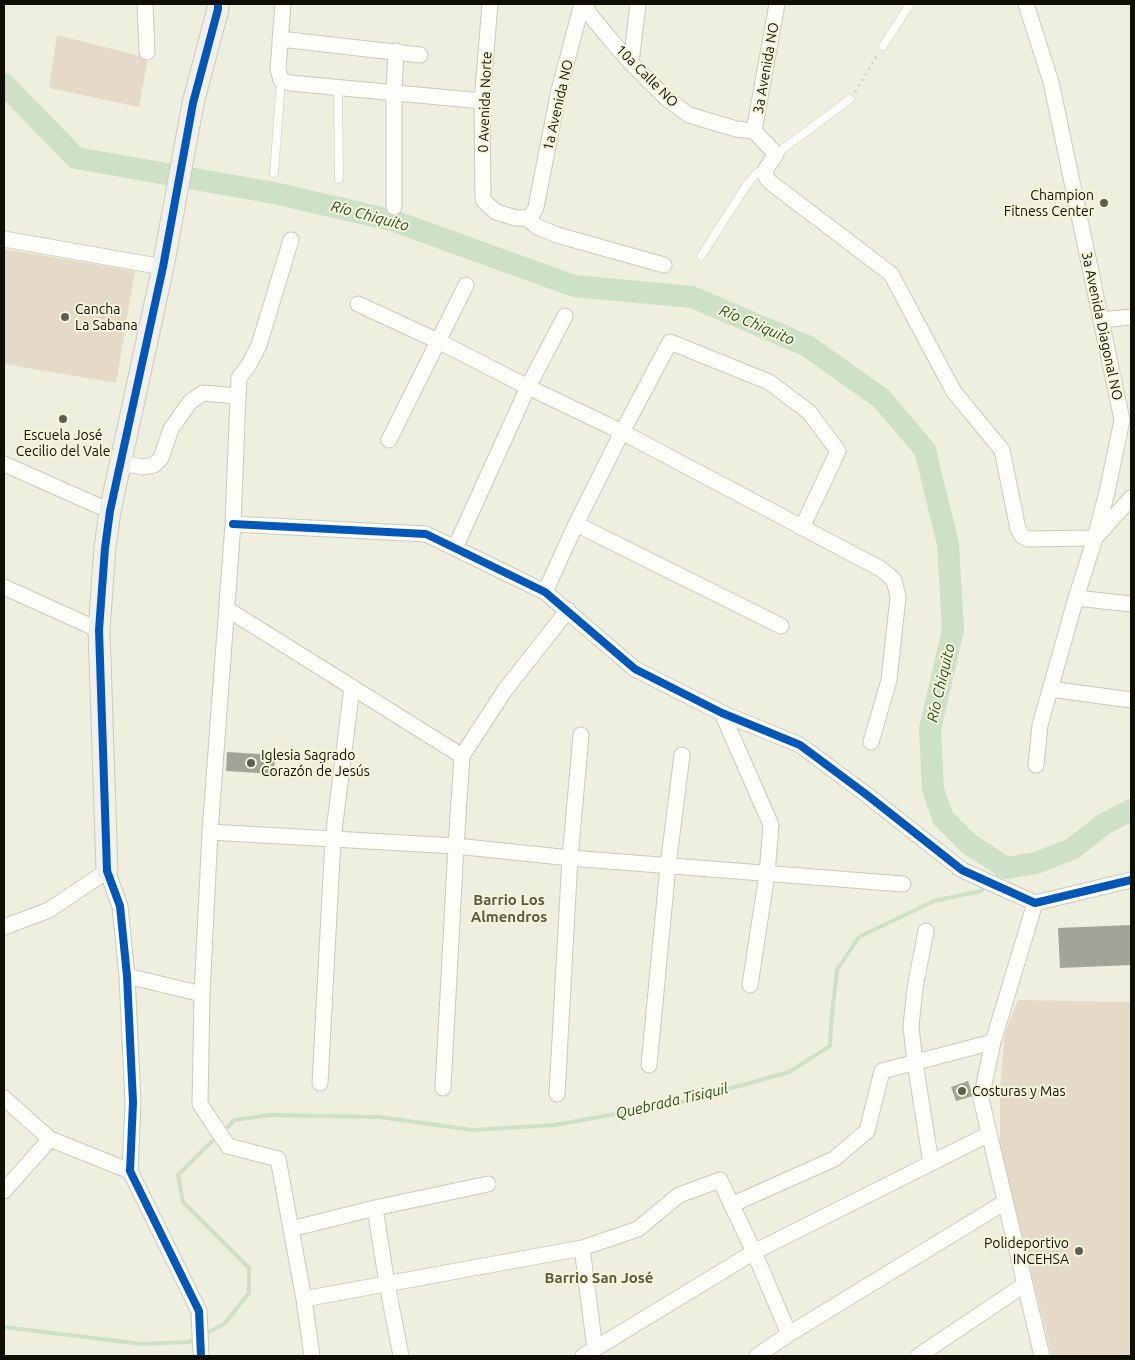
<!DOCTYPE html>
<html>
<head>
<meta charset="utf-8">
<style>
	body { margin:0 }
	#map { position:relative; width:1135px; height:1360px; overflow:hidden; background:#efefdf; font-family:Ubuntu,sans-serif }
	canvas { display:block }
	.frame { position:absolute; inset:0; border:5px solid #0f0f06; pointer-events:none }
</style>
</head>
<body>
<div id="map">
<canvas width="1135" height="1360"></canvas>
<div class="frame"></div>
</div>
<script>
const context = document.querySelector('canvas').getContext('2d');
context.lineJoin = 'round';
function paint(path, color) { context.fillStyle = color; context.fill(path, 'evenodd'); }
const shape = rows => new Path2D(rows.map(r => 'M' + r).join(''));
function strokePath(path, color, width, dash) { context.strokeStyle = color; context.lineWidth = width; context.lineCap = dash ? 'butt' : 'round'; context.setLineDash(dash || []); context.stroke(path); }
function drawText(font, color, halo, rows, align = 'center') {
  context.font = font + ' Ubuntu,sans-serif'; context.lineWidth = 4; context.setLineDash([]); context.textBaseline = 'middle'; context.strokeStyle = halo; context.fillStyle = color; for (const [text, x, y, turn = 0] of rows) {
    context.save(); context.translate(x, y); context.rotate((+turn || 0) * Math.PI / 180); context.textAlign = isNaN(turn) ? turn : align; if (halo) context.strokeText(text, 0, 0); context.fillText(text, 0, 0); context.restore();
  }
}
paint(shape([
	[57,35,148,58,139,107,49,88],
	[4,249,135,271,116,383,4,364],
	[1018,1000,1131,1002,1131,1356,1052,1356,1000,1147,1000,1087,1005,1033]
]), '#e5dac7');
strokePath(shape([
	[993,880,1006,868],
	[228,1127,234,1120,271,1115,379,1117,473,1130,555,1125,682,1102,789,1072,830,1046,831,1024,837,970,859,937,934,901,981,891,986,886],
	[4,1327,142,1344,189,1342,197,1338],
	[203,1335,224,1324,249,1293,249,1268,183,1202,178,1175,212,1141]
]), '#cde0c8', 4);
strokePath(shape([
	[4,84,76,158,274,193,391,220,574,286,692,297,807,346,881,398,925,450,948,544,953,630,930,729,933,789,943,818,969,844,1006,868,1036,863,1072,849,1104,824,1131,810]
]), '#cde0c8', 22);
paint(shape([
	[227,752,275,755,274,774,226,771],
	[1131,925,1131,965,1060,968,1058,928],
	[968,1081,973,1096,956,1101,951,1087]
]), '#a1a497');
const lane = shape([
	[883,46,910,4],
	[338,88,339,179],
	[776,154,850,99],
	[274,173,281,80],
	[701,256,748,183,757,173,766,169]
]);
const street = shape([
	[145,4,147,52],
	[283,4,278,69,281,80,290,83,482,101],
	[490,4,482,101,483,200,496,212,516,218,526,218,532,215,536,207,559,90,582,4],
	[584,4,591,16,610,39,631,63,667,99,689,115,736,129,754,131,776,154,766,169,766,177,770,182,891,274,954,392,1002,450,1018,529,1022,536,1028,539,1095,538,1131,498],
	[1026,4,1051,82,1122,420,1107,492,1095,538,1076,598,1040,725,1036,765],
	[280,39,420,55],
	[631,63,638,4],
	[754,131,777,4],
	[394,207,394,93,396,51],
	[526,218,538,227,557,235,664,265],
	[4,239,163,267],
	[358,304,438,341,528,387,622,432,881,569,894,580,898,597,889,680,871,742],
	[1101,320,1131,317],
	[238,396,239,378,250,363,259,345,291,240],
	[389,440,466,285],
	[121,463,143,467,154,465,161,458,171,429,190,402,203,393,238,396,233,524,210,832,202,994,200,1104,228,1146,278,1159,304,1299,312,1356],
	[4,464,110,511],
	[233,524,426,534,545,592,635,669,722,713,800,745,867,795,962,870,1035,903,1131,880],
	[576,524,781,626],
	[455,548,528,387,565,316],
	[4,587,99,630],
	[545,592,576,524,622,432,670,342,769,382,809,412,838,451,802,528],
	[1076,598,1131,604],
	[227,609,462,756,456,846,443,1088],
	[1050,689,1131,700],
	[722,713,771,825,767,874,750,985],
	[462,756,505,690,568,610],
	[210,832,456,846,570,858,903,884],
	[1035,903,993,1042,981,1099,1042,1356],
	[4,927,49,910,107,871,120,906,127,976,133,1102,130,1171,199,1311,201,1356],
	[926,931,915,988,911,1026,915,1063,931,1163],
	[127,976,202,994],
	[649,1065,668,866,682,755],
	[320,1083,333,839,352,687],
	[557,1094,570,858,581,735],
	[4,1098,50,1139,130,1171],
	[4,1191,50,1139],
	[731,1205,834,1159,867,1131,882,1071,993,1042],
	[375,1208,387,1284,401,1356],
	[291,1229,375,1208,488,1184],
	[582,1248,595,1349],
	[304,1299,582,1248,638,1229,679,1195,720,1180,754,1252,789,1334],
	[583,1356,754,1252,989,1134],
	[757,1356,789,1334,1005,1202],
	[918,1356,1024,1285]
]);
const secondary = shape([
	[107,871,99,630,105,548,110,511,163,267,193,103,218,9,218,4]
]);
strokePath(lane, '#cacabe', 9);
strokePath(street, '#cacabe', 17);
strokePath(secondary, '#cacabe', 23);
strokePath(shape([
	[855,92,878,54]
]), '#d3d3cf', 2.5, [2.5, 4]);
strokePath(lane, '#fdfdfa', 8);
strokePath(street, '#fdfdfa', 15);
strokePath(secondary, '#f2f0e9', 21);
strokePath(shape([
	[233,524,426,534,545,592,635,669,722,713,800,745,867,795,962,870,1035,903,1131,880],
	[201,1356,199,1311,130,1171,133,1102,127,976,120,906,107,871,99,630,105,548,110,511,163,267,193,103,218,9,218,4]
]), '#0057b8', 8);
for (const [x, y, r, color] of [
	[1104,203,5,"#5d5d52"],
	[65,317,5,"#5d5d52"],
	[63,419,5,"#5d5d52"],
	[251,763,5,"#5d5d52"],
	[962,1091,5,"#5d5d52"],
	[1079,1251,5,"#5d5d52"]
]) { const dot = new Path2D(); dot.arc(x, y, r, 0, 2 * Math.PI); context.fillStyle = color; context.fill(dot); strokePath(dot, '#f5f5d9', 2); }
drawText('14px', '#0f0f06', '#f5f5d9', [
	["3a Avenida NO",766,68,-80],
	["10a Calle NO",647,76,45],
	["0 Avenida Norte",485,102,-88],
	["1a Avenida NO",558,105,-77],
	["3a Avenida Diagonal NO",1102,326,78]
]);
drawText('14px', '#0f0f06', '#f5f5d9', [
	["Champion",1094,195,"right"],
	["Fitness Center",1094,211,"right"],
	["Cancha",75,309],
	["La Sabana",75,325],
	["Escuela José",63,435,"center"],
	["Cecilio del Vale",63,451,"center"],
	["Iglesia Sagrado",261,755],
	["Corazón de Jesús",261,771],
	["Costuras y Mas",972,1091],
	["Polideportivo",1069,1243,"right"],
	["INCEHSA",1069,1259,"right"]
], 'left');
drawText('italic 15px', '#284d28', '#f5f5d9', [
	["Río Chiquito",370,216,15],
	["Río Chiquito",757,325,23],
	["Río Chiquito",941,683,-77],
	["Quebrada Tisiquil",672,1101,-13]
]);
drawText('bold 15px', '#5a5942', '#f5f5d9', [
	["Barrio Los",509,900],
	["Almendros",509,917],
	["Barrio San José",599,1278]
]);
</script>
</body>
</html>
